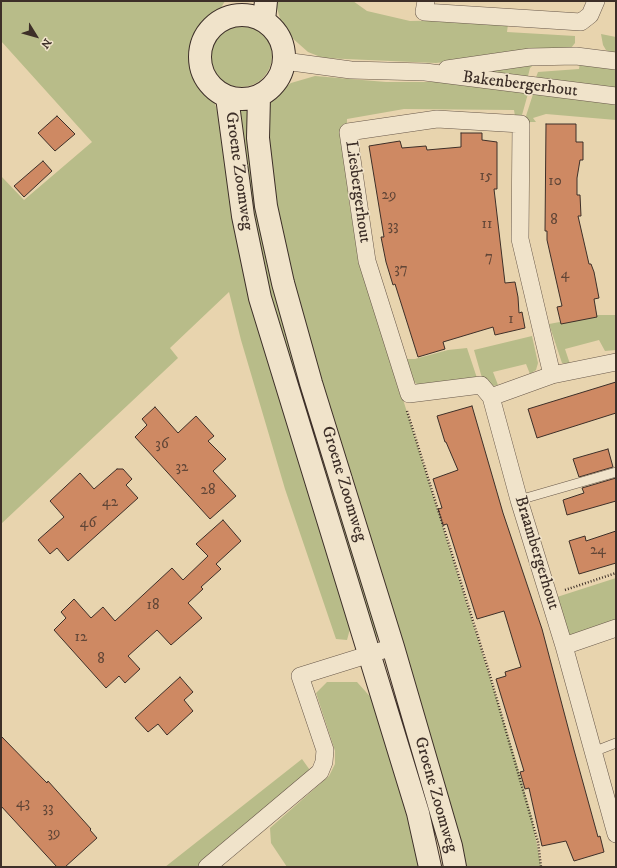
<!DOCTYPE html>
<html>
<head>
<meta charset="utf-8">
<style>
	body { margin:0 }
	#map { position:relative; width:617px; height:868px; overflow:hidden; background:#e8d4ae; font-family:"IM FELL DW Pica",serif }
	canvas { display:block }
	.frame { position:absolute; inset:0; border:2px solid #3d2f28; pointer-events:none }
	.north { position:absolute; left:16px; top:16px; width:40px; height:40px; -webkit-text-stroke:3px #f0e3ca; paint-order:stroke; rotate:127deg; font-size:11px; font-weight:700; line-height:16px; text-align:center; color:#3d2f28 }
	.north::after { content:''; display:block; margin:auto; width:14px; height:18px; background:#3d2f28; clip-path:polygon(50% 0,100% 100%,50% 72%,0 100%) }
</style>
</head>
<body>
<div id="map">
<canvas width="617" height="868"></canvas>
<div class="frame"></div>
<div class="north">N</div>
</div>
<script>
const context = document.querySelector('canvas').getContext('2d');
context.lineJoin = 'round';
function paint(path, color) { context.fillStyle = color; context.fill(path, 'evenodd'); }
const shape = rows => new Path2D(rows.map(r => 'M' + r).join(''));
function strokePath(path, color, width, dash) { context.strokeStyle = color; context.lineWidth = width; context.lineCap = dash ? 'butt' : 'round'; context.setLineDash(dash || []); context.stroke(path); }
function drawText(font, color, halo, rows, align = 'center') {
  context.font = font + ' "IM FELL DW Pica",serif'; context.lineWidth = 3; context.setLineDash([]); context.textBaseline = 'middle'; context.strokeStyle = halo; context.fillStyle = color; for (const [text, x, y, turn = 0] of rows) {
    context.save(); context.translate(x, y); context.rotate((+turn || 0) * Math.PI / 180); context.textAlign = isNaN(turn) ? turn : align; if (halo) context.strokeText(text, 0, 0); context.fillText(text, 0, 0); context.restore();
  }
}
paint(shape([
	[1,1,225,1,219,11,203,21,195,37,190,57,196,83,214,102,223,124,350,629,347,640,336,639,285,489,241,340,229,292,170,348,178,358,1,524,1,176,24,200,92,142,1,41],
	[275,1,353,1,367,11,410,21,466,20,508,24,507,32,575,36,575,43,571,48,436,63,323,58,308,52,290,36,281,22],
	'210 56a31 31 0 1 1 62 0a31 31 0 1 1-62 0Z',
	[601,34,616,37,616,54,606,50,603,45],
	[580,62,616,65,616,92,535,80,538,72,579,69],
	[536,63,530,68,527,80,456,73],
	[315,76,386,82,441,82,529,90,522,115,515,116,514,110,404,109,347,119,347,182,350,208,366,281,516,761,532,818,541,867,461,867,293,302,267,176,270,101,275,94,291,83],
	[534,91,616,100,616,120,546,114,533,118,536,122,527,122,526,116],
	[238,109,252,110,378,636,375,641,266,297],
	[597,315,616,315,616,350,605,351,599,340,565,349,570,364,562,363,549,324],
	[532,336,538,363,536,370,530,374,526,364,493,372,498,385,493,386,486,382,482,378,474,350],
	[467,348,477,378,419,386,408,376,404,359,415,359,448,350],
	[616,578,616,622,568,637,557,597],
	[327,682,357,682,375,702,410,810,420,867,287,867,271,843,270,828,329,776,335,764,335,751,316,693],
	[302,759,312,773,204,867,165,867]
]), '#b8bc89');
const building = shape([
	[57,116,75,134,55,151,38,133,57,116],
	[546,124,576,124,576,142,583,142,583,160,580,160,577,178,577,195,580,195,581,216,578,216,589,264,591,264,594,272,599,298,594,299,597,317,561,324,557,307,562,306,547,240,547,231,545,231,546,124],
	[461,133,482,133,482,140,497,142,497,189,494,189,505,283,515,282,518,297,519,313,522,312,525,328,495,335,493,327,443,342,445,349,418,357,395,284,393,285,386,262,381,237,384,237,369,146,400,141,402,148,426,146,427,150,461,147,461,133],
	[43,161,52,171,24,197,14,186,43,161],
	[616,382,616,413,537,438,528,409,616,382],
	[472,406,503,513,542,629,574,750,598,837,600,836,604,852,574,861,566,841,542,846,529,788,525,789,520,772,524,771,496,679,506,676,505,672,521,667,504,611,477,619,447,524,443,525,438,509,442,508,433,479,458,470,446,442,445,442,437,416,472,406],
	[155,407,178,433,196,416,214,436,208,441,226,459,213,471,236,496,210,519,135,437,147,425,142,419,155,407],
	[608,449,613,467,579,477,573,459,608,449],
	[117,469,123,469,132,479,126,485,138,498,68,561,57,548,50,554,38,540,64,517,50,501,80,473,94,489,117,469],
	[616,478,616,501,567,515,563,500,584,493,582,488,616,478],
	[223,520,241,541,216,564,221,569,201,587,203,589,188,603,202,618,171,645,157,630,128,656,140,669,125,683,119,676,106,688,54,630,66,618,61,612,74,599,91,618,103,607,115,621,172,568,183,580,208,556,196,544,223,520],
	[616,531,616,563,579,574,569,541,585,536,586,541,616,531],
	[180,677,193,692,184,700,193,711,167,735,158,724,148,732,135,718,180,677],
	[1,736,47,783,48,781,91,829,90,830,97,838,65,867,57,867,1,806,1,736]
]);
paint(building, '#ce8963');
strokePath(building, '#3d2f28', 1);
const lane = shape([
	[519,500,616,472],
	[593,752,616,743]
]);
const street = shape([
	[426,1,424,12,581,22,590,15,596,1],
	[284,61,351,70,425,72,616,96],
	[447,69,530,57,576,56,616,61],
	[616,362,552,375,491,397,519,500,564,646,616,834],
	[491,397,481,385,409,394,367,261,348,132,437,119,521,124,520,239,552,375],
	[564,646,616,628],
	[207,867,320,772,324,762,325,750,300,676,393,647]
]);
const secondary = shape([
	'200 57a42 42 0 1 1 84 0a42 42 0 1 1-84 0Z',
	[264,20,266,1],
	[259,96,258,138,266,206,283,283,311,383,393,647,451,846,455,867],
	[227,97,243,216,260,298,418,813,430,867]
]);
strokePath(lane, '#68584a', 10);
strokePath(street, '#68584a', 18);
strokePath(secondary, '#3d2f28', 24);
strokePath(shape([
	[407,411,489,672,538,842,541,867],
	[565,590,616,573]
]), '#3d2f28', 2.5, [1, 2]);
strokePath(lane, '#f0e3ca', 9);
strokePath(street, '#f0e3ca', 17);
strokePath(secondary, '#f0e3ca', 22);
drawText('15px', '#614637', null, [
	["15",486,177],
	["10",555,182],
	["29",389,196],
	["8",554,221],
	["11",487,225],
	["33",393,227],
	["7",489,258],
	["37",401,270],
	["4",565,275],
	["1",511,320],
	["36",162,445],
	["32",182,468],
	["28",208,491],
	["42",110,503],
	["46",88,524],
	["24",598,551],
	["18",153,606],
	["12",81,638],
	["8",101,660],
	["43",23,804],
	["33",48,809],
	["39",54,834]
]);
drawText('17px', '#3d2f28', '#f0e3ca', [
	["Bakenbergerhout",520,85,7],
	["Groene Zoomweg",238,171,82],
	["Liesbergerhout",357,192,82],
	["Groene Zoomweg",343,484,73],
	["Braambergerhout",536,553,73],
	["Groene Zoomweg",435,795,74]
]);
</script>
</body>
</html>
